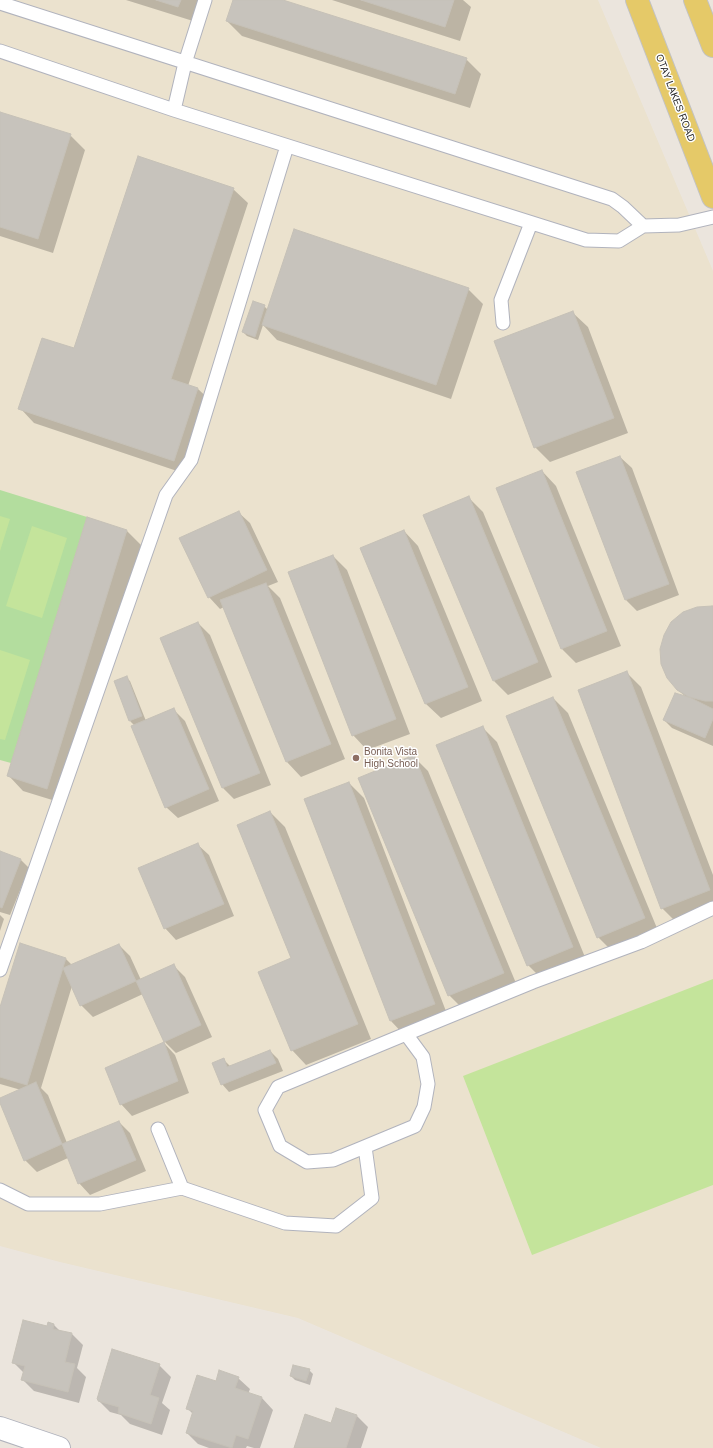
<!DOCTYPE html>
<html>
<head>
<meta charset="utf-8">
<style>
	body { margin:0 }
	canvas { display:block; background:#ebe5dd }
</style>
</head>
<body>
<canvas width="713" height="1448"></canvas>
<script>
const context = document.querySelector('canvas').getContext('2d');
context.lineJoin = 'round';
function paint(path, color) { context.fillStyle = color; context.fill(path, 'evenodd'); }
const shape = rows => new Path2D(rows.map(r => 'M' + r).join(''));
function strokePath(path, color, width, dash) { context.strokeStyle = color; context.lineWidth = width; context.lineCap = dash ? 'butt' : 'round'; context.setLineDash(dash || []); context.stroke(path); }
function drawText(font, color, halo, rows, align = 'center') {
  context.font = font + ' Arial,sans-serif'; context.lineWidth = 3; context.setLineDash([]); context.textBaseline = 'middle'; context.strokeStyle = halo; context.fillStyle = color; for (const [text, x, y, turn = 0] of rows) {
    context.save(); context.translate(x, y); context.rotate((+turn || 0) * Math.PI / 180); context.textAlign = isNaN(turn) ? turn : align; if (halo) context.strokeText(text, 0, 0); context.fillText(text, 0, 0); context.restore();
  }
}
paint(shape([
	[0,0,598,0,713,271,713,1448,601,1448,298,1318,60,1262,0,1246]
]), '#ebe2ce');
paint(shape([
	[0,490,87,517,11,763,0,760]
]), '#b3dd9e');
paint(shape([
	[0,516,10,519,0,551],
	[32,526,67,538,42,618,6,606],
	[0,650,30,660,5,740,0,739],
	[713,979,713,1185,532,1255,463,1076]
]), '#c4e49b');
paint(shape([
	[126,0,200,0,193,21],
	[234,0,279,0,466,59,481,74,470,108,242,36,227,21],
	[332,0,463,0,471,7,460,41],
	[0,113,70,135,85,150,53,253,0,236],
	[233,189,248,203,188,386,198,389,213,403,189,475,34,423,20,408,75,349],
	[468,289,483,304,451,399,277,340,263,325,258,340,247,336,243,332,264,306,268,310],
	[573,313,588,327,628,433,550,462,535,447],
	[620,457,632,468,679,595,637,611,626,600],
	[542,471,556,486,621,646,576,663,562,649],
	[468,497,483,512,552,677,508,695,494,681,425,515],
	[238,512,250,523,278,582,268,586,280,598,345,759,301,777,287,762,224,607,220,609,209,597],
	[127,531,141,545,62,803,23,791,9,776],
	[404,531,418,546,482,701,441,718,426,704,362,548],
	[333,556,347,570,410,734,367,750,353,735],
	[713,607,713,746,672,728,664,720,686,697,677,689],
	[198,623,210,635,271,785,234,799,223,788,162,638],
	[627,673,641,687,713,875,713,909,677,923,662,908],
	[126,678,130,681,146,721,173,709,185,721,219,801,178,818,166,807,135,726,130,721,115,682],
	[553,698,568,713,659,933,613,952,598,937],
	[482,727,497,742,587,962,543,980,528,965],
	[414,757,428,771,518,988,464,1010,449,995],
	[349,783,364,798,449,1019,405,1036,391,1021,305,800],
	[270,812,285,827,371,1039,306,1065,292,1050,292,959],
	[197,844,209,855,234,916,176,940,165,928],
	[0,852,21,860,29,868,10,915,0,912],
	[0,915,4,919,0,931],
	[20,945,66,959,72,965,119,945,130,956,141,980,173,965,185,977,212,1037,176,1053,165,1042,143,994,93,1017,81,1005,72,986,41,1088,48,1095,67,1143,119,1122,130,1133,146,1171,90,1195,79,1183,68,1158,37,1172,25,1160,0,1101,0,1099,21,1090,0,1084,0,1010],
	[164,1043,175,1055,189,1093,132,1116,121,1104],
	[270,1051,278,1059,283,1071,229,1092,222,1084,224,1060,231,1067],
	[54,1325,60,1331,72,1334,83,1345,77,1368,86,1377,79,1403,34,1391,22,1379,24,1373,13,1362,48,1328],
	[159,1365,171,1377,162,1403,170,1410,162,1435,130,1424,121,1415,110,1412,99,1401],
	[309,1370,313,1374,310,1385,295,1380,291,1376],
	[238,1378,250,1389,248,1394,262,1398,273,1410,260,1448,254,1448,247,1446,246,1448,209,1448,198,1444,187,1433,193,1414,188,1409],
	[336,1409,357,1416,368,1427,361,1448,295,1448,332,1424]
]), '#0003');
const building = shape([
	[156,0,181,0,178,7,156,0],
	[233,0,283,0,467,58,455,94,226,21,233,0],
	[361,0,454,0,445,27,361,0],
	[0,112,71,134,38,239,0,227,0,112],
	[138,156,234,188,171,379,198,388,174,461,18,409,42,338,74,348,138,156],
	[294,229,469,288,436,385,262,325,294,229],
	[253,301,265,305,255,337,242,332,253,301],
	[573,311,614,418,534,448,494,341,573,311],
	[620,456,669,584,625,600,576,472,620,456],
	[542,470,607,631,561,649,496,488,542,470],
	[469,496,538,662,493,681,423,515,469,496],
	[239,511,267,570,208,598,179,538,239,511],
	[87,517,127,530,47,789,7,776,87,517],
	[404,530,468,687,425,704,360,548,404,530],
	[333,555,396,719,352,736,288,572,333,555],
	[266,583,331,744,286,762,220,600,266,583],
	[712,606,713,606,713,701,705,701,689,697,677,690,667,678,661,664,660,649,664,635,671,622,683,612,697,607,712,606],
	[198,622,260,773,222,788,160,638,198,622],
	[627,671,710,890,661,909,578,690,627,671],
	[127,676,142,716,129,721,114,681,127,676],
	[675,693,689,697,713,709,713,719,705,738,663,720,675,693],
	[553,697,645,918,597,938,506,716,553,697],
	[174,708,209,789,165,808,131,726,174,708],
	[483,726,573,947,527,966,436,745,483,726],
	[414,755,504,973,448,996,358,778,414,755],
	[349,782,435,1004,390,1021,304,799,349,782],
	[270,811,358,1024,291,1051,258,972,291,958,237,825,270,811],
	[198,843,224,904,164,929,138,868,198,843],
	[0,851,21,859,2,908,0,907,0,851],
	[20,943,66,958,27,1085,0,1077,0,1007,20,943],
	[119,944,136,981,80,1006,63,968,119,944],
	[174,964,201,1025,164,1042,136,981,174,964],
	[164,1042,178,1081,120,1105,105,1068,164,1042],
	[270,1050,276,1063,221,1085,212,1063,224,1058,227,1067,270,1050],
	[36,1082,62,1144,24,1161,0,1103,0,1098,36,1082],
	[119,1121,136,1160,78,1184,62,1144,119,1121],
	[23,1320,47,1326,48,1322,54,1324,53,1329,72,1333,65,1362,75,1364,68,1392,21,1380,25,1366,12,1363,23,1320],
	[112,1349,160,1364,150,1395,159,1398,151,1424,118,1413,119,1407,98,1401,98,1400,97,1399,112,1349],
	[293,1365,310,1369,306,1381,290,1376,293,1365],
	[219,1370,239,1377,235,1388,262,1397,248,1439,236,1435,232,1448,186,1433,193,1411,186,1409,197,1375,216,1381,219,1370],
	[336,1408,357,1415,346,1448,294,1448,305,1414,331,1423,336,1408]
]);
paint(building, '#c7c3bc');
strokePath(building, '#c6c1b7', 1);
const lane = shape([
	[0,3,612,199,623,207,643,226],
	[0,51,174,110,586,240,619,241,643,226,679,225,713,217],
	[174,110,185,63,205,0],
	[503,323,501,300,531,223],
	[0,970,166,495,191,460,287,146],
	[406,1034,423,1057,428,1084,424,1107,415,1126,333,1160,307,1162,280,1146,265,1110,278,1087,406,1034,533,982,641,942,713,908],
	[158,1129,182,1188],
	[0,1190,28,1204,100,1204,182,1188,285,1223,336,1226,372,1198,365,1147]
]);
const street = shape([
	[0,1428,59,1448]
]);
const primary = shape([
	[637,0,713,197],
	[695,0,713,46]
]);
strokePath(lane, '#b1b3bd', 15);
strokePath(street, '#b1b3bd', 24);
strokePath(primary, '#c3c3c3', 24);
strokePath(lane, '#fff', 13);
strokePath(street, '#fff', 22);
strokePath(primary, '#e5c968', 22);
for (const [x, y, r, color] of [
	[356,758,4,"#8d6e63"]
]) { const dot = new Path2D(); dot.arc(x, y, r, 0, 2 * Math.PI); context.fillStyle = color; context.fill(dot); strokePath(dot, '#fff', 1.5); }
drawText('10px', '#2a2a2a', '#fff', [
	["OTAY LAKES ROAD",675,98,69]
]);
drawText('10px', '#785e54', '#fff', [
	["Bonita Vista",364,752],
	["High School",364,764]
], 'left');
</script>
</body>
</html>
